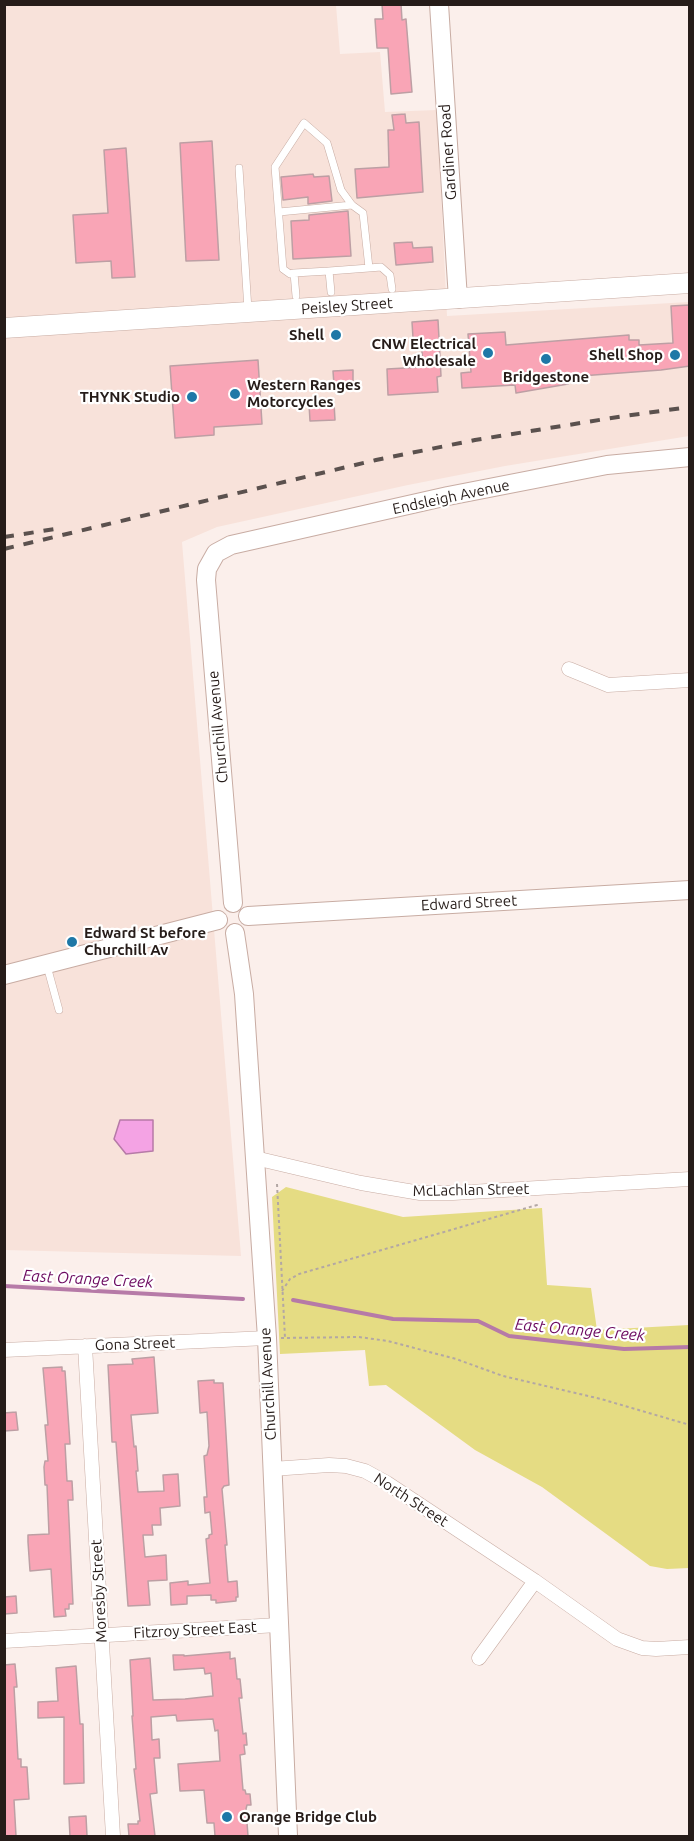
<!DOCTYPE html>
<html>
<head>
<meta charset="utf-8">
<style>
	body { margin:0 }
	#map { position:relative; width:694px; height:1841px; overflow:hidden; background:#fbefeb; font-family:Ubuntu,sans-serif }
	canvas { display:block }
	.frame { position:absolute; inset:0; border:6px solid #261c19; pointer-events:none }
</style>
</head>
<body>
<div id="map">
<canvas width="694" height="1841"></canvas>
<div class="frame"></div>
</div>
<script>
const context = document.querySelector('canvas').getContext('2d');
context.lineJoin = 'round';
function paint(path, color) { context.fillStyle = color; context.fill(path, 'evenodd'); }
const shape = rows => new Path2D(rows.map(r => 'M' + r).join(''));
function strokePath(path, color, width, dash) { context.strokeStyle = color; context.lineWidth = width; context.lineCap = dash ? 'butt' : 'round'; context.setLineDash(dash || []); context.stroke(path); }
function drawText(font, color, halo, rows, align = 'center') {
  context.font = font + ' Ubuntu,sans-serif'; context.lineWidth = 4.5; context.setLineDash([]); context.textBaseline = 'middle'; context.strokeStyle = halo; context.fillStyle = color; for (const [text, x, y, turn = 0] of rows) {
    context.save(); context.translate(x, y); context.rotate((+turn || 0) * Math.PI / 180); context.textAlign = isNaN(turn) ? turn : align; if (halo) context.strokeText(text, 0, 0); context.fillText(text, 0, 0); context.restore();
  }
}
paint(shape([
	[5,5,336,5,340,54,380,52,385,112,437,110,447,316,689,302,689,436,505,466,408,485,217,527,182,542,241,1256,5,1250]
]), '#f8e2da');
paint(shape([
	[286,1187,403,1217,542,1208,547,1285,591,1288,597,1330,689,1325,689,1568,667,1569,650,1566,542,1487,475,1450,386,1385,369,1386,365,1350,280,1354,272,1197]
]), '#e5dc83');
const water = shape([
	[120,1120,153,1120,153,1151,126,1154,114,1139,120,1120]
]);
paint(water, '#f4a3e4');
strokePath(water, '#b67aa7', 1.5);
strokePath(shape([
	[4,1286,243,1299],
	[293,1300,393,1319,478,1321,509,1336,624,1349,690,1347]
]), '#b67aa7', 4);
const building = shape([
	[382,4,401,4,402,20,406,19,412,92,391,94,388,48,377,48,375,19,383,19,382,4],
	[405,114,406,123,419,122,423,192,357,198,355,169,389,167,388,130,394,130,392,115,405,114],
	[212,141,219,260,186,261,180,143,212,141],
	[126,148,135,277,112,278,111,261,76,263,73,215,108,213,104,150,126,148],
	[313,174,314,177,329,176,332,201,308,204,308,197,283,200,281,177,313,174],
	[348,211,351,256,293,259,291,221,309,220,309,215,348,211],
	[412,242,413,248,432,247,433,262,396,265,394,243,412,242],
	[690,305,690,366,661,370,567,377,568,384,516,393,515,385,462,388,461,373,471,372,468,334,505,332,506,345,629,335,629,340,639,340,639,345,673,343,671,306,690,305],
	[438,320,441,376,437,377,438,392,388,395,387,369,423,367,421,337,413,338,412,322,438,320],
	[258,360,262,424,214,427,214,435,175,438,170,366,258,360],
	[353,370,353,384,334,385,333,371,353,370],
	[334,403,335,420,310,421,309,404,334,403],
	[154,1357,158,1413,131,1415,134,1447,136,1446,138,1471,136,1471,138,1492,164,1491,163,1475,178,1474,180,1506,160,1508,161,1525,152,1525,153,1535,143,1535,145,1557,166,1555,167,1580,148,1581,150,1605,128,1606,116,1442,112,1442,108,1365,133,1364,132,1359,154,1357],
	[62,1367,62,1371,65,1371,70,1444,65,1444,67,1481,72,1481,73,1500,68,1500,73,1604,69,1604,69,1609,65,1609,66,1616,54,1617,51,1569,30,1571,28,1542,28,1535,49,1534,47,1485,45,1485,44,1467,45,1461,48,1461,45,1425,48,1425,43,1368,62,1367],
	[214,1380,214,1383,223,1383,229,1485,224,1486,222,1489,227,1545,225,1545,228,1582,237,1581,238,1597,236,1597,236,1601,216,1603,216,1600,211,1600,211,1595,187,1596,187,1604,171,1605,170,1583,188,1581,188,1585,210,1583,206,1539,209,1538,209,1535,212,1534,210,1512,205,1513,204,1497,207,1497,204,1456,207,1455,209,1446,207,1412,200,1413,198,1381,214,1380],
	[16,1412,18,1430,4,1431,4,1413,16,1412],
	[16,1596,17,1613,4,1614,4,1597,16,1596],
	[230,1652,230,1659,235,1658,237,1679,240,1679,242,1698,239,1698,243,1734,246,1733,247,1745,244,1745,245,1754,240,1755,243,1790,245,1790,246,1794,250,1794,251,1805,247,1805,246,1809,248,1836,215,1836,214,1823,207,1823,204,1790,180,1791,178,1764,220,1761,218,1730,215,1731,213,1719,177,1721,176,1715,151,1717,152,1740,159,1739,160,1758,154,1758,157,1793,150,1794,155,1836,129,1836,128,1824,138,1824,138,1821,140,1821,134,1769,136,1769,132,1716,133,1716,130,1660,150,1658,153,1700,185,1699,213,1696,211,1673,205,1674,204,1668,174,1670,173,1655,184,1655,184,1656,230,1652],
	[15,1664,17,1687,14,1687,18,1759,21,1759,21,1767,27,1767,29,1799,14,1800,16,1836,4,1836,4,1665,15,1664],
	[76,1666,80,1724,83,1724,84,1783,64,1784,64,1717,38,1718,38,1702,58,1701,56,1668,76,1666],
	[86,1816,87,1836,70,1836,69,1817,86,1816]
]);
paint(building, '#f9a5b6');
strokePath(building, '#bd9fa4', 1.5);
const service = shape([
	[239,168,248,310],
	[279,212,352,205],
	[369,268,363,213,352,205,341,190,327,143,304,123,275,167,283,269,290,274,294,273,329,271,369,268,381,267,390,275,392,289],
	[329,271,331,292],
	[294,273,296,296],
	[47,966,59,1010]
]);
const minor = shape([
	[569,669,608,685,690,680],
	[255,1158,361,1183,420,1193,453,1193,690,1179],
	[85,1346,113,1836],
	[4,1350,267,1338],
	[272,1469,329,1465,346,1466,365,1471,387,1483,535,1581,617,1639,642,1648,656,1649,690,1647],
	[4,1641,278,1625],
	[479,1658,535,1581]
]);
const tertiary = shape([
	[439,4,458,299],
	[233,903,206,580,207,569,216,553,231,545,448,496,607,465,690,457],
	[248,916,690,890],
	[235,933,244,994,267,1338,288,1836],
	[4,975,218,920]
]);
const secondary = shape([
	[4,328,690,283]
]);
strokePath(service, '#c8aca3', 8);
strokePath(minor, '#c8aca3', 15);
strokePath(tertiary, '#c8aca3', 20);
strokePath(secondary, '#c8aca3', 21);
strokePath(shape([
	[277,1184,285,1338],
	[282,1291,290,1279,299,1274,537,1205,536,1202],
	[281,1338,359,1337,388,1341,456,1359,503,1376,601,1399,690,1425]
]), '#b3a7a4', 2, [3, 3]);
strokePath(service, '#fff', 7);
strokePath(minor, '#fff', 14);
strokePath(tertiary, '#fff', 18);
strokePath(secondary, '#fff', 20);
strokePath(shape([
	[4,537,55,529],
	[4,549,376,460,475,440,624,416,690,407]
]), '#5b514e', 4, [10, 10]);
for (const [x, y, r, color] of [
	[336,335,6,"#1e78a7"],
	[488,353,6,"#1e78a7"],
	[675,355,6,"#1e78a7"],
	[546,359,6,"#1e78a7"],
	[235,394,6,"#1e78a7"],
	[192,397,6,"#1e78a7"],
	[72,942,6,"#1e78a7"],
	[227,1817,6,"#1e78a7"]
]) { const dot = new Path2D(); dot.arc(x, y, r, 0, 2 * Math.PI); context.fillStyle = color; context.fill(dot); strokePath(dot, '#fff', 2); }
drawText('15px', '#261c19', '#fff', [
	["Gardiner Road",448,152,-94],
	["Peisley Street",347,306,-4],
	["Endsleigh Avenue",451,497,-12],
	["Churchill Avenue",218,727,-95],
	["Edward Street",469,903,-3],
	["McLachlan Street",471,1190,-1],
	["Gona Street",135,1344,-2],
	["Churchill Avenue",268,1384,-93],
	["North Street",411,1500,33],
	["Moresby Street",99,1591,-93],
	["Fitzroy Street East",195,1630,-3]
]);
drawText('bold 15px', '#261c19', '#fff', [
	["Shell",324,335],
	["CNW Electrical",476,344],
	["Wholesale",476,361],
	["Shell Shop",663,355],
	["Bridgestone",546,377,"center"],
	["Western Ranges",247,385,"left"],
	["Motorcycles",247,402,"left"],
	["THYNK Studio",180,397],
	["Edward St before",84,933,"left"],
	["Churchill Av",84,950,"left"],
	["Orange Bridge Club",239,1817,"left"]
], 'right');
drawText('italic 16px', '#6c0a60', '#fff', [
	["East Orange Creek",88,1279,3],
	["East Orange Creek",580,1330,5]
]);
</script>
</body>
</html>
